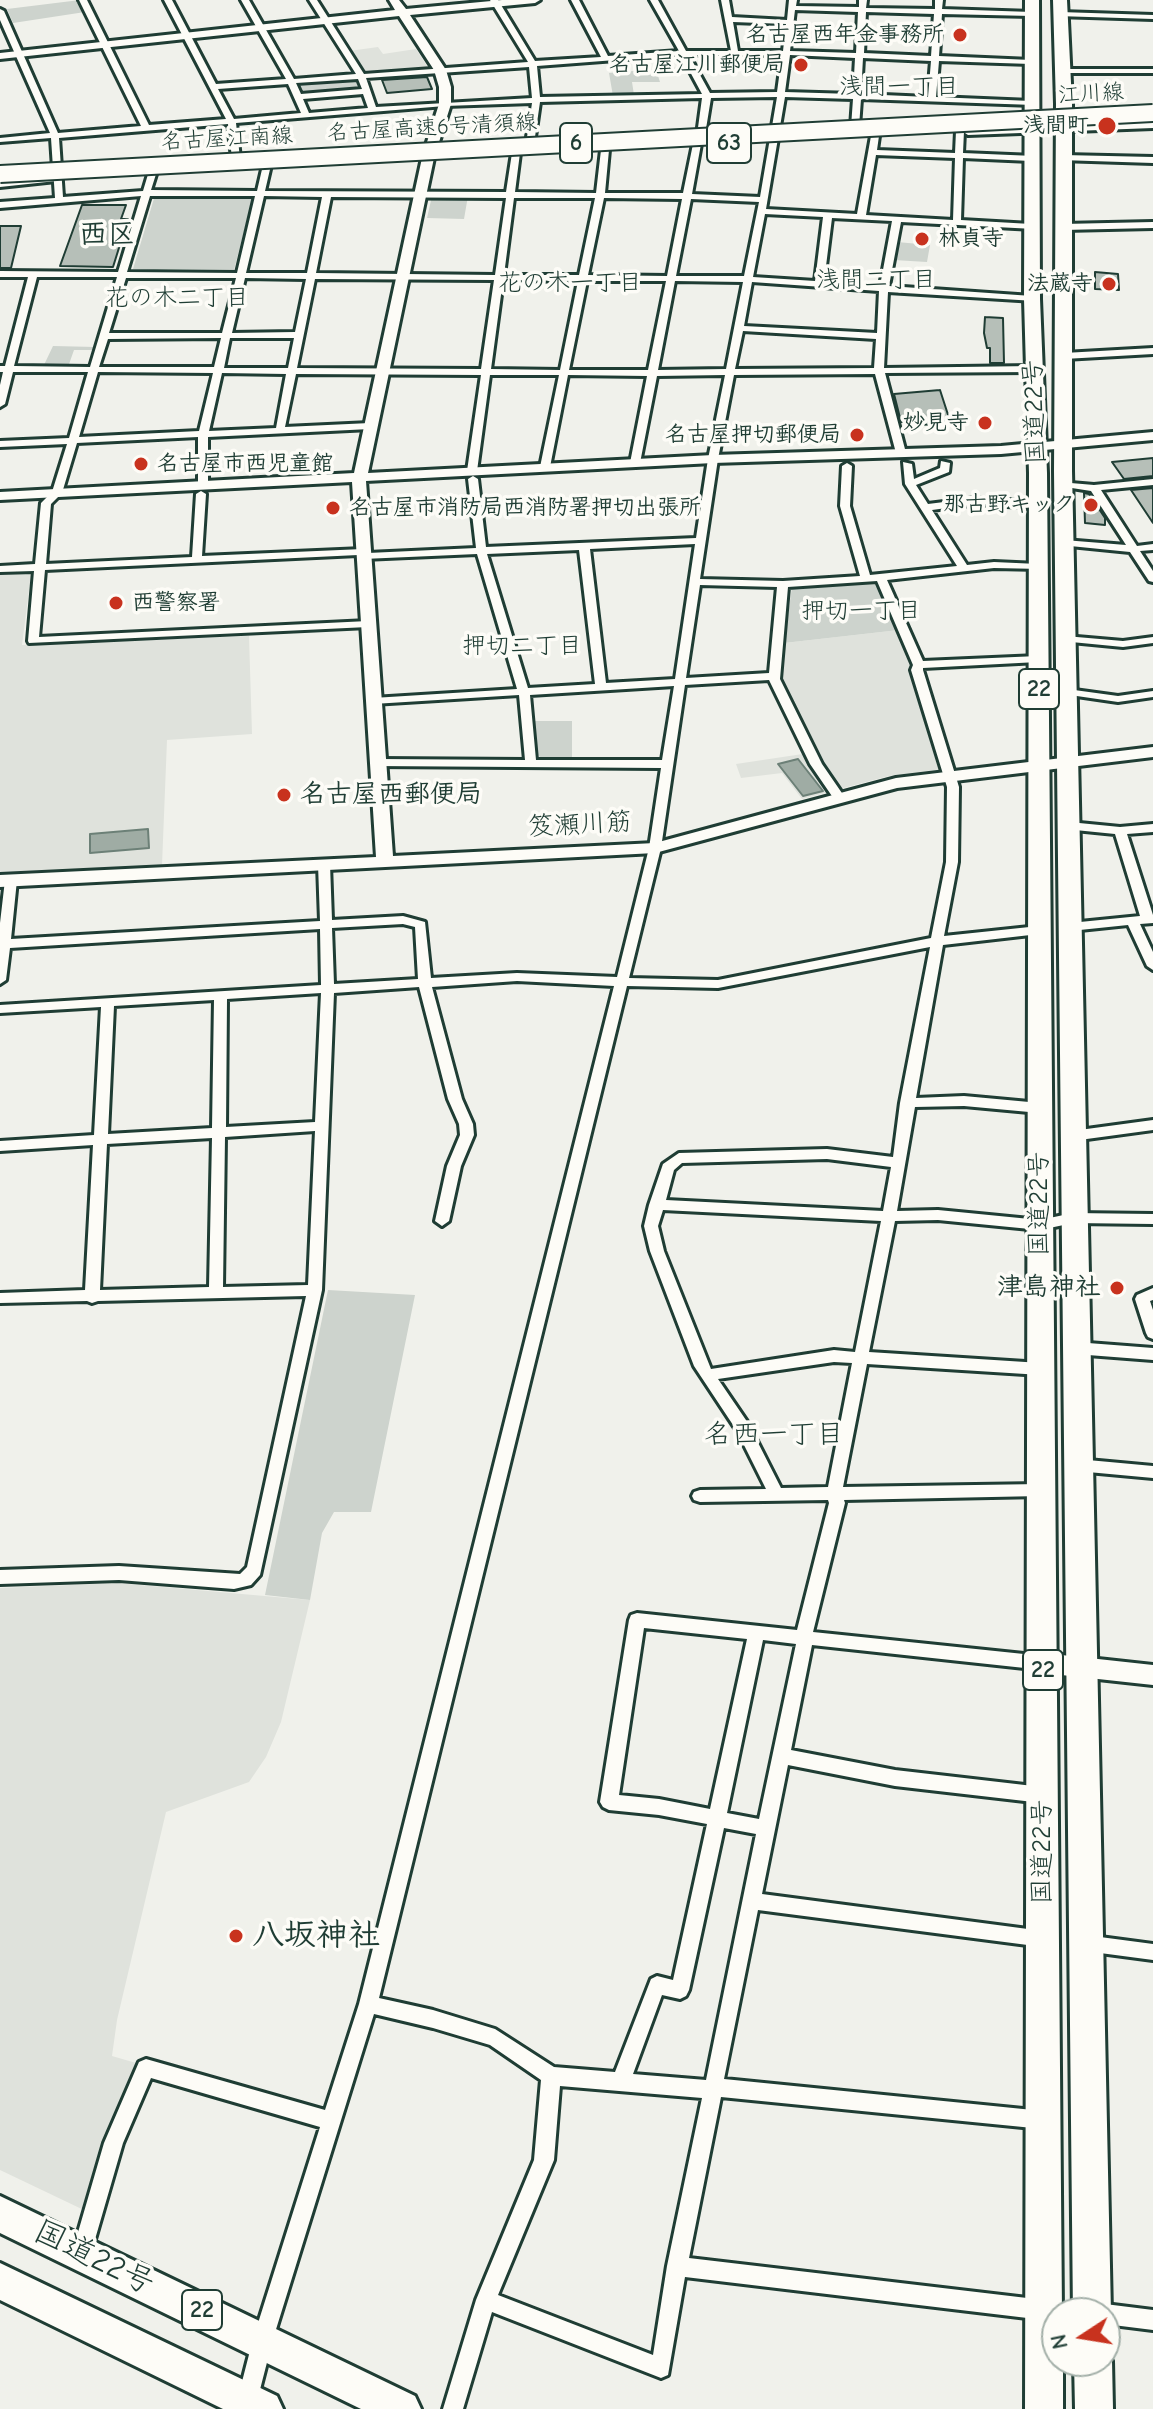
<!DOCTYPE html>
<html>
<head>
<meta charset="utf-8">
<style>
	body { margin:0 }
	#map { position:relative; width:1153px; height:2409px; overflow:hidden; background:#f0f1eb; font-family:"Comic Neue",sans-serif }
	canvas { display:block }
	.north { position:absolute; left:1041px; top:2297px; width:80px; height:80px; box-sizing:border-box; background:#fdfcf7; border:2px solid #a4b0a9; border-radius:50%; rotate:258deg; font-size:22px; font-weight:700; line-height:32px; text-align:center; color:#1f3d34 }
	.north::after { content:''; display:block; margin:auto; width:28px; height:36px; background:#c8321e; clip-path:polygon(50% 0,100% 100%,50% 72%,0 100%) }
</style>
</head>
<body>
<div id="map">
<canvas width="1153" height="2409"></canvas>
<div class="north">N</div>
</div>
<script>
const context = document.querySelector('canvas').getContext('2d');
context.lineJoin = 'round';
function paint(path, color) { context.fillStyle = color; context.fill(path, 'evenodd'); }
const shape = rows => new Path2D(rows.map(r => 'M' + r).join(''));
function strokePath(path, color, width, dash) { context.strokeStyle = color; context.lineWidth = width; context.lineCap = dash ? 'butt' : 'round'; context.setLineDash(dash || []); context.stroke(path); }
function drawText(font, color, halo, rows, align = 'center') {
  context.font = font + ' "Comic Neue","Klee One",sans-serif'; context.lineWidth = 7; context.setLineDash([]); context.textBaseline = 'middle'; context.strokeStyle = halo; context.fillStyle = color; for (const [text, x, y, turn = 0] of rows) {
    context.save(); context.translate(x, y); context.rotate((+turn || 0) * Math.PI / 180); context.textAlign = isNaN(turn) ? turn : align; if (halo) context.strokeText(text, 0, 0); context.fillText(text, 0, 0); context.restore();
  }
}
paint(shape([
	[378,47,383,54,416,49,429,69,363,72,349,51],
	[27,573,31,575,22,645,249,636,252,734,167,740,162,865,0,873,0,575],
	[899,630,911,658,942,769,889,776,802,799,782,773,741,778,736,764,816,752,780,677,784,643],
	[117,1583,310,1600,281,1722,266,1757,249,1782,166,1812,117,2020,112,2056,136,2063,141,2070,88,2212,0,2170,0,1588]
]), '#dfe2dc');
paint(shape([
	[80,0,85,12,13,23,7,9],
	[684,67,688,73,658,76,660,82,632,82,634,95,613,96,609,73],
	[353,79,358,80,361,88,357,91,304,95,296,84],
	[155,195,253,196,234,270,133,269],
	[432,196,468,196,464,219,427,218],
	[897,242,930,245,927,262,894,260],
	[53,346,96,347,94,350,74,350,68,367,43,367],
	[872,583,879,584,899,630,784,643,792,587],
	[533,721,572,721,572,759,541,758,537,754],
	[328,1290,415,1295,371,1512,334,1512,322,1533,310,1600,265,1595]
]), '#cdd3cd');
const water = shape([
	[798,759,823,791,803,796,778,764,798,759],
	[148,829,149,848,90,853,90,834,148,829]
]);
paint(water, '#9faca4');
strokePath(water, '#6c8077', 2);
const building = shape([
	[427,77,432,89,387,93,382,80,427,77],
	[82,205,126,205,121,219,128,219,113,267,60,266,82,205],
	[0,226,21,226,11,268,0,268,0,226],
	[1095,272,1118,274,1119,290,1095,289,1095,272],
	[985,317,1003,318,1004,363,990,363,990,348,987,348,984,333,985,317],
	[940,390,951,424,911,425,910,422,901,422,894,394,940,390],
	[1153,458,1153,476,1124,479,1112,462,1153,458],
	[1153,488,1153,523,1131,490,1153,488],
	[1084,493,1089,494,1105,518,1105,525,1085,523,1084,493]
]);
paint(building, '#b6bfb8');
strokePath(building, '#1f3d34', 2);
const street = shape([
	[79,0,87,0,149,125,226,119,164,0,172,0,216,84,286,79,241,0,249,0,294,79,356,74,309,0,317,0,364,74,528,62,490,0,498,0,535,61,601,57,571,0,579,0,608,56,679,51,650,0,658,0,686,51,731,51,721,0,729,0,732,17,787,20,789,0,797,0,796,6,859,7,859,0,867,0,866,8,935,9,935,0,943,0,942,9,1032,12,1036,14,1032,16,942,14,939,56,1031,60,1035,62,1031,64,939,61,936,97,1031,101,1035,103,1034,105,861,99,859,127,855,129,851,127,853,99,785,97,766,209,857,214,871,136,875,134,879,136,877,150,955,153,956,131,960,129,964,131,963,153,1034,156,1035,158,1031,161,963,158,961,220,1031,224,1035,227,1034,229,901,222,889,286,1032,296,1035,297,1035,301,888,292,884,368,1033,366,1038,369,1033,372,885,373,906,453,901,456,896,453,875,374,734,375,718,459,700,579,783,581,860,576,840,506,842,466,847,463,852,466,850,506,870,575,957,566,905,484,903,462,912,464,914,479,940,468,941,461,950,463,949,472,916,485,928,504,976,498,1038,502,1043,505,1038,508,976,504,932,510,967,565,994,562,1038,564,1043,567,1042,569,994,568,887,580,923,661,1038,656,1044,659,1038,662,923,668,923,670,959,787,958,862,944,936,1039,926,1045,930,1039,934,943,945,916,1098,964,1096,1040,1103,1047,1108,1040,1113,964,1106,915,1107,897,1211,938,1210,1040,1220,1073,1213,1153,1214,1153,1224,1073,1223,1040,1230,938,1220,895,1221,869,1352,1041,1363,1046,1365,1048,1369,1046,1373,1041,1375,867,1364,843,1487,1041,1484,1046,1486,1049,1490,1046,1494,1041,1496,844,1500,845,1503,813,1632,1043,1656,1049,1658,1051,1663,1049,1668,1043,1670,812,1645,791,1750,895,1770,1042,1787,1048,1790,1051,1795,1048,1800,1042,1803,895,1786,788,1765,762,1894,1043,1931,1049,1933,1052,1939,1049,1945,1043,1947,758,1910,724,2079,1043,2111,1050,2113,1052,2120,1050,2127,1043,2129,721,2097,689,2258,1044,2300,1051,2303,1054,2310,1051,2317,1044,2320,685,2277,668,2375,661,2378,492,2312,463,2409,443,2409,476,2300,534,2160,541,2080,490,2045,433,2028,374,2014,273,2339,255,2409,235,2409,253,2339,320,2127,151,2078,123,2143,89,2260,82,2263,75,2260,72,2253,104,2143,139,2062,146,2059,325,2110,359,2004,614,986,517,981,432,987,462,1099,473,1124,474,1135,461,1166,449,1221,442,1226,435,1221,447,1166,460,1135,459,1124,448,1099,419,987,334,993,322,1290,260,1575,251,1585,234,1589,119,1580,0,1584,0,1570,119,1566,240,1574,247,1567,306,1296,98,1301,92,1303,87,1301,0,1303,0,1293,85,1290,93,1145,0,1151,0,1141,94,1135,101,1007,0,1013,0,1005,321,985,320,929,10,948,6,980,0,984,0,923,5,880,11,876,17,880,11,939,320,921,318,864,324,860,330,864,332,920,403,916,425,922,431,978,517,973,617,977,649,848,661,768,374,766,374,760,378,759,525,760,519,695,373,704,367,701,373,698,517,689,477,554,363,559,358,555,45,570,39,637,368,621,373,624,368,627,29,643,28,641,34,571,0,572,0,566,35,564,41,503,52,492,67,444,0,447,0,441,69,438,88,372,13,372,5,404,0,407,0,385,3,372,0,372,0,366,5,366,28,277,0,277,0,271,118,272,141,196,0,208,0,202,55,198,51,138,0,142,0,138,50,133,0,20,0,9,4,11,58,133,141,126,79,0],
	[795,10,858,12,856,53,790,51,795,10],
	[866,12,934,14,931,56,864,53,866,12],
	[733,22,786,24,783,51,738,51,733,22],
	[681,55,702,94,540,97,537,66,681,55],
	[689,55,782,55,777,92,710,93,689,55],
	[790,55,855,58,853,94,785,92,790,55],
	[863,58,931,61,928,97,861,94,863,58],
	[529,67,532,98,376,107,366,78,529,67],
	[358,79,362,89,301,94,296,83,358,79],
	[288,84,301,113,234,119,218,89,288,84],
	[363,94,368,108,309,113,303,99,363,94],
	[777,97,760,197,692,194,701,144,697,142,693,144,683,193,605,193,609,150,605,147,601,150,596,193,515,192,520,153,516,150,512,153,506,192,265,191,271,165,267,162,263,165,257,191,151,190,157,171,153,168,149,171,143,191,63,197,59,138,228,124,232,158,236,161,240,158,236,123,445,106,532,103,526,144,530,146,534,144,540,102,702,98,697,135,701,137,705,135,711,98,777,97],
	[876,155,955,158,953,220,866,215,876,155],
	[150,196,255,196,237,273,127,272,150,196],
	[264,196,322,197,307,273,246,273,264,196],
	[331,197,506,198,495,275,316,273,331,197],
	[514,198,595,198,579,275,504,275,514,198],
	[604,198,682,199,667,276,588,275,604,198],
	[691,199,759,202,744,276,676,276,691,199],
	[765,214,823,217,815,281,753,277,765,214],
	[832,218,892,221,880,286,824,282,832,218],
	[37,277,117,277,90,367,14,366,37,277],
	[126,278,236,278,222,333,109,333,126,278],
	[245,278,306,279,295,332,232,333,245,278],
	[315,279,494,280,481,369,297,368,315,279],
	[503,280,578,281,560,370,491,369,503,280],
	[587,281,666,281,648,370,569,370,587,281],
	[675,281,743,282,726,369,658,370,675,281],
	[752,282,879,291,877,333,744,326,752,282],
	[743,331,876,339,874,368,735,369,743,331],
	[221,338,214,367,99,367,108,339,221,338],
	[230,338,294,338,288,368,224,368,230,338],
	[98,372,213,373,199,431,79,437,98,372],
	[222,373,286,374,276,428,209,431,222,373],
	[296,374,481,375,467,471,472,474,477,471,490,375,559,375,540,467,545,470,550,467,568,375,647,376,630,463,635,466,640,463,657,376,725,375,708,459,696,538,486,547,478,479,473,476,468,479,476,548,368,553,363,549,202,556,206,494,201,491,196,494,192,557,46,564,51,504,62,493,77,443,198,437,198,485,203,488,208,485,208,437,370,429,375,426,370,423,285,427,296,374],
	[695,544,675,679,606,683,590,549,695,544],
	[579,550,595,684,528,688,487,554,579,550],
	[877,581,913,665,911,670,947,787,946,862,931,938,718,980,629,978,661,848,685,685,769,680,810,764,836,802,844,802,846,799,822,764,780,679,788,587,877,581],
	[700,585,777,587,769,673,686,678,700,585],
	[674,686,662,760,536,760,530,695,674,686],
	[403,924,415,927,418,979,334,984,332,928,403,924],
	[930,947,900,1103,893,1157,827,1149,679,1153,663,1164,649,1205,644,1226,650,1251,694,1366,737,1431,766,1489,700,1490,694,1492,692,1496,694,1500,700,1502,828,1500,829,1503,797,1630,637,1613,631,1615,629,1620,600,1802,603,1807,609,1810,659,1815,707,1824,673,1980,657,1976,651,1979,615,2072,554,2067,495,2029,433,2010,379,1998,627,986,718,988,930,947],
	[321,993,315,1122,226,1127,227,999,321,993],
	[214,1000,212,1128,108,1134,114,1006,214,1000],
	[315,1131,308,1285,223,1287,225,1137,315,1131],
	[212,1138,209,1287,100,1290,107,1144,212,1138],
	[827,1159,891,1167,883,1211,666,1200,674,1170,682,1163,827,1159],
	[663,1210,881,1221,855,1352,834,1350,711,1369,664,1251,658,1226,663,1210],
	[834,1362,852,1363,828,1487,781,1488,748,1423,718,1379,834,1362],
	[644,1628,747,1639,710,1809,659,1799,619,1795,644,1628],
	[763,1640,796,1644,759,1819,727,1813,763,1640],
	[724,1828,756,1834,706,2080,633,2074,662,1995,680,1999,686,1996,689,1990,724,1828],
	[560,2086,702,2098,667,2266,653,2355,498,2295,554,2160,560,2086],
	[1060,12,1153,15,1153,19,1057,16,1056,14,1060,12],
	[1059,69,1153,69,1153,73,1059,73,1059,69],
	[1063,155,1153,157,1153,163,1060,160,1059,158,1063,155],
	[1153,222,1153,228,1063,230,1059,227,1063,224,1153,222],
	[1153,348,1153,354,1064,359,1059,356,1064,353,1153,348],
	[1153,479,1153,485,1101,490,1137,546,1153,544,1153,550,1140,551,1153,571,1153,582,1149,581,1130,552,1060,545,1060,541,1064,540,1126,545,1091,491,1059,486,1059,482,1094,485,1153,479],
	[1065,636,1123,641,1153,637,1153,643,1123,647,1061,641,1061,637,1065,636],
	[1067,689,1118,696,1153,691,1153,697,1118,702,1063,694,1063,690,1067,689],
	[1069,822,1120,827,1153,824,1153,832,1127,834,1153,915,1153,923,1140,924,1153,952,1153,970,1147,966,1128,925,1070,931,1064,927,1070,923,1140,916,1115,834,1065,829,1063,826,1069,822],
	[1153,1120,1153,1130,1072,1141,1065,1136,1072,1131,1153,1120],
	[1153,1288,1153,1300,1150,1301,1153,1310,1153,1339,1148,1337,1146,1333,1135,1299,1137,1295,1153,1288],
	[1075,1342,1153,1348,1153,1360,1075,1354,1070,1352,1068,1348,1070,1344,1075,1342],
	[1077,1459,1153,1466,1153,1478,1077,1471,1072,1469,1069,1465,1072,1461,1077,1459],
	[1085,1935,1153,1944,1153,1960,1085,1951,1079,1949,1076,1943,1079,1937,1085,1935],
	[1105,2304,1153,2310,1153,2330,1105,2324,1105,2313,1095,2313,1098,2307,1105,2304]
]);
const secondary = shape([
	[389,0,399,0,406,9,502,0,540,0,535,3,410,15,446,70,451,87,451,104,434,158,368,473,713,455,1001,446,1153,432,1153,440,1001,454,713,463,366,481,393,856,655,843,896,778,1153,747,1153,757,897,788,655,853,0,887,0,875,376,857,352,482,0,500,0,492,354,473,422,158,439,104,439,87,434,70,399,16,0,59,0,53,395,10,389,0],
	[1043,1653,1153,1665,1153,1685,1043,1673,1035,1670,1031,1663,1035,1656,1043,1653]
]);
const primary = shape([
	[1153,120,1153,128,968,135,962,131,968,127,1153,120],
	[51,174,58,178,56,181,0,187,0,179,51,174]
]);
const highway = shape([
	[1025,0,1039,0,1040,299,1047,473,1062,2313,1057,2313,1057,2361,1063,2361,1063,2409,1025,2409,1029,473,1024,299,1025,0],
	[1053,0,1067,0,1072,104,1072,471,1111,2313,1105,2326,1105,2313,1073,2313,1054,471,1056,104,1053,0],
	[0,2196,415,2396,421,2409,361,2409,0,2233,0,2196],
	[0,2263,277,2396,283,2409,223,2409,0,2300,0,2263],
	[1105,2347,1112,2361,1113,2409,1075,2409,1074,2361,1105,2361,1105,2347]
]);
strokePath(street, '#1f3d34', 6);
strokePath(secondary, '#1f3d34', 6);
strokePath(primary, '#1f3d34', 6);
strokePath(highway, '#1f3d34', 6);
paint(street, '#fdfcf7');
paint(secondary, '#fdfcf7');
paint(primary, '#fdfcf7');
paint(highway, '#fdfcf7');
const highwayBridge = shape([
	[0,174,1153,113]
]);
strokePath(highwayBridge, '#1f3d34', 20, []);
strokePath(highwayBridge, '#fdfcf7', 16);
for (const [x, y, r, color] of [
	[960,35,8,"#c8321e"],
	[801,65,8,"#c8321e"],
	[1107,126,10,"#c8321e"],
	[922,239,8,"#c8321e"],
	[1109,284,8,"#c8321e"],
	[985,423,8,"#c8321e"],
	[857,435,8,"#c8321e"],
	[141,464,8,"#c8321e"],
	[1091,505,8,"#c8321e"],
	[333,508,8,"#c8321e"],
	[116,603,8,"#c8321e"],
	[284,795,8,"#c8321e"],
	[1117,1288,8,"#c8321e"],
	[236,1936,8,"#c8321e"]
]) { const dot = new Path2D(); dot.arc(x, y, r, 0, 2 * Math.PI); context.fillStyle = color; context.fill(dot); strokePath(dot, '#fdfcf7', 3); }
drawText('bold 22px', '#1f3d34', '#fdfcf7', [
	["名古屋西年金事務所",944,35],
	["名古屋江川郵便局",785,65],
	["浅間町",1089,126],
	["林貞寺",938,239,"left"],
	["法蔵寺",1093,284],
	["妙見寺",969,423],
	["名古屋押切郵便局",841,435],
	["名古屋市西児童館",157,464,"left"],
	["那古野キック",1075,505],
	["名古屋市消防局西消防署押切出張所",349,508,"left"],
	["西警察署",132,603,"left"]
], 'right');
drawText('22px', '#1f3d34', '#fdfcf7', [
	["江川線",1091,94,-3],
	["名古屋高速6号清須線",432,128,-3],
	["名古屋江南線",227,139,-3]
]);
drawText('24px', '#1f3d34', '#fdfcf7', [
	["浅間一丁目",899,87],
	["浅間二丁目",876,280],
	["花の木一丁目",570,283],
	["花の木二丁目",177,298],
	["押切一丁目",861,611],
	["押切二丁目",522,646]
]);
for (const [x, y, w] of [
	[576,143,32],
	[729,143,44],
	[1039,689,40],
	[1043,1670,40],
	[202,2310,40]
]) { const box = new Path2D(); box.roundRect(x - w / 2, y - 20, w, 40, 6); context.fillStyle = '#fdfcf7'; context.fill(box); strokePath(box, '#1f3d34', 2); }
drawText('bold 24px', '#1f3d34', null, [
	["6",576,143],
	["63",729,143],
	["22",1039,689],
	["22",1043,1670],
	["22",202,2310]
]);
drawText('26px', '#1f3d34', '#fdfcf7', [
	["国道22号",1035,412,-92],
	["笈瀬川筋",580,825,-3],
	["国道22号",1040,1204,-90],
	["国道22号",1043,1852,-90]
]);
drawText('bold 26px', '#1f3d34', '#fdfcf7', [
	["名古屋西郵便局",300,795],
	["津島神社",1101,1288,"right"]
], 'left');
drawText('bold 28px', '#1f3d34', '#fdfcf7', [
	["西区",107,235]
]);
drawText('28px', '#1f3d34', '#fdfcf7', [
	["名西一丁目",774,1435]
]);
drawText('bold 32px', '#1f3d34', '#fdfcf7', [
	["八坂神社",252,1936]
], 'left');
drawText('32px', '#1f3d34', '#fdfcf7', [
	["国道22号",94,2258,26]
]);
</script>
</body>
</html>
